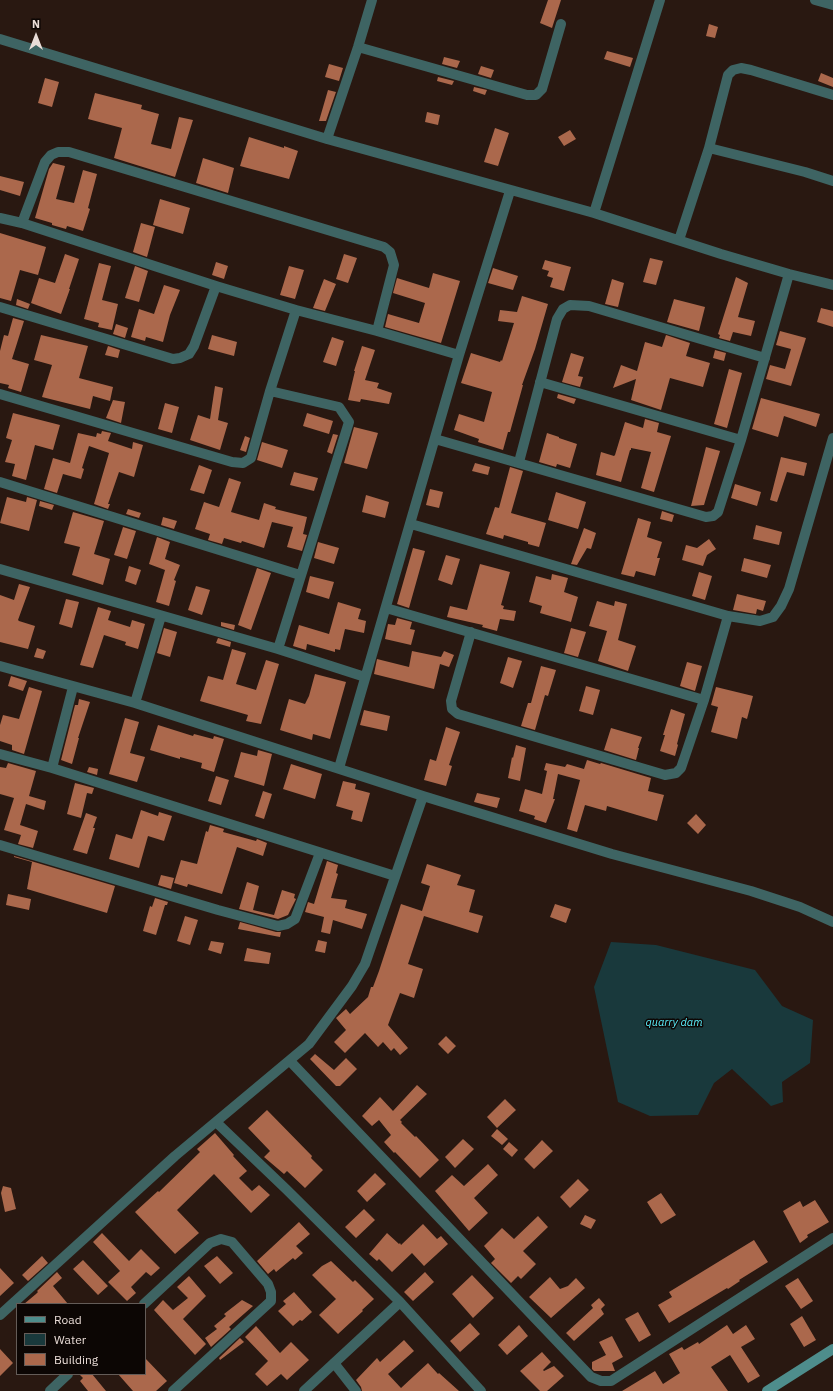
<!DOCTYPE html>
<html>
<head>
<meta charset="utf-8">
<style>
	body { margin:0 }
	#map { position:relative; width:833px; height:1391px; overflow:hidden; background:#291811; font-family:"IBM Plex Sans",sans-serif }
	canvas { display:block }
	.legend { position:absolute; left:16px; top:1303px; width:130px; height:72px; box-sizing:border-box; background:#0c0604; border:1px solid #645c58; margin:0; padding:5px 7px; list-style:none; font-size:12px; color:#e9dcd7 }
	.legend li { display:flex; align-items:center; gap:8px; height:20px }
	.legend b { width:20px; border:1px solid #645c58 }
	.north { position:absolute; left:16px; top:16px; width:40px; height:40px; -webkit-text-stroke:3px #0c0604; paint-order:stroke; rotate:0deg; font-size:11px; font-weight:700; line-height:16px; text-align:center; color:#e9dcd7 }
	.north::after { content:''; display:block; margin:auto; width:14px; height:18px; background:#e9dcd7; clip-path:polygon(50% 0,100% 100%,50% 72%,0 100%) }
</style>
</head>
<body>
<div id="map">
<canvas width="833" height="1391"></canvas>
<ul class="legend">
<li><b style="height:5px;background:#4e8d8c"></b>Road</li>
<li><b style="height:11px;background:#19393c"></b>Water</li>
<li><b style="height:11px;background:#ab684c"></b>Building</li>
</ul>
<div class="north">N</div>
</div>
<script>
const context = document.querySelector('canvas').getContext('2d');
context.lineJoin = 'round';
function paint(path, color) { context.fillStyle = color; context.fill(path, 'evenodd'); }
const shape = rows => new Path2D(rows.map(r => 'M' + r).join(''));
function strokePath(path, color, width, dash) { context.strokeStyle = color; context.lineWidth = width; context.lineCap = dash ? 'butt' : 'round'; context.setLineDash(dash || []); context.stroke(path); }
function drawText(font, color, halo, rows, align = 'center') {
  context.font = font + ' "IBM Plex Sans",sans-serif'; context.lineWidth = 3; context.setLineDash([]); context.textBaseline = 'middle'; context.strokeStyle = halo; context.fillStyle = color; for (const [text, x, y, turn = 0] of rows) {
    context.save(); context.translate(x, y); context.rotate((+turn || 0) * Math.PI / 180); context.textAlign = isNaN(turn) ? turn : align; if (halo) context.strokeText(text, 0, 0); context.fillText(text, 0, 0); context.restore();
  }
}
paint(shape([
	[611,942,656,945,755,970,782,1006,813,1020,810,1063,782,1082,783,1102,771,1106,732,1069,714,1083,698,1115,650,1116,618,1102,594,987]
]), '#19393c');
paint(shape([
	[548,0,561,0,552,28,540,23],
	[709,24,718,27,715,38,706,36],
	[607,51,633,58,630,67,604,59],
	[444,57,460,61,457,68,442,64],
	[329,64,343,68,339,81,325,77],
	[481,66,494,70,491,78,478,74],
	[821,73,833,78,833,87,818,81],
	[438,77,454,81,452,85,437,81],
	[45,78,59,82,52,107,38,103],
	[474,87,487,90,485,95,473,91],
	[328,90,336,92,326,121,319,121],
	[95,93,142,105,141,109,159,114,151,144,171,149,179,117,193,120,175,177,114,158,122,128,88,119],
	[427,112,440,115,438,125,425,122],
	[495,128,509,133,498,166,484,162],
	[570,130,576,139,564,146,558,137],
	[249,137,284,148,284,146,298,151,289,179,240,166],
	[203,158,234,168,228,193,196,183],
	[53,163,65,166,56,199,74,203,83,170,97,174,88,208,90,209,83,231,67,226,66,229,52,225,52,223,35,218,49,169],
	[0,176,24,182,20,196,0,190],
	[160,199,190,208,183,234,153,225],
	[141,223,155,227,147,257,133,252],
	[0,233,46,247,38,275,20,270,11,301,0,298],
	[65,254,79,259,69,289,70,289,61,314,31,303,39,278,55,283],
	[344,254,357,258,348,283,336,279],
	[650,258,663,261,656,285,643,282],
	[545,260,571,267,564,291,550,287,553,278,547,276,549,271,542,269],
	[216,262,228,266,224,279,212,275],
	[99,263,111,266,102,300,118,304,112,330,98,327,99,323,84,319],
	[135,266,148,271,139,302,125,298],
	[289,266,304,270,295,299,280,295],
	[493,268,518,276,513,290,488,283],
	[433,273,460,281,441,343,385,327,388,314,419,323,425,303,393,293,397,278,429,288],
	[736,277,748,283,738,317,755,321,751,336,733,332,730,341,719,338,720,335,718,334],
	[324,279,336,284,325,311,313,308],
	[612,279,624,283,618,307,605,304],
	[164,285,180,290,170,315,163,342,146,337,145,341,131,337,139,309,154,314],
	[522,296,548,304,535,349,522,385,523,385,510,432,508,432,503,450,478,442,479,439,454,430,459,414,484,422,492,392,461,383,471,353,500,362,501,360,502,361,514,323,498,321,500,310,517,312],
	[17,299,30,304,28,309,16,305],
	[674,299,705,307,699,331,667,322],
	[821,308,833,311,833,327,817,322],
	[13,318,24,321,12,359,29,364,21,392,8,388,9,385,0,383,0,351,4,335,8,336],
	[116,324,128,328,125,338,113,334],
	[780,331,806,338,791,386,766,379,770,365,785,369,791,349,776,345],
	[41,335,88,346,79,378,113,387,110,401,93,396,90,409,42,397,52,365,34,360],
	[212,335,237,342,234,356,208,349],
	[666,335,690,343,686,356,710,363,703,387,670,378,661,410,631,400,636,379,613,388,621,365,637,371,645,342,662,347],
	[332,337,344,341,336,366,323,362],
	[108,346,120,350,118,358,105,355],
	[362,346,375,350,365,380,379,383,377,388,392,393,389,404,361,399,360,402,348,400,355,371,354,371],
	[715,350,726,353,724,361,713,358],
	[571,353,584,357,578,376,583,377,580,387,562,382],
	[729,369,742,373,727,428,714,424],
	[215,386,223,388,218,420,228,423,220,450,190,440,198,415,210,419],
	[558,394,576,399,574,404,557,398],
	[761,398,820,414,816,427,784,416,778,437,752,429],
	[113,400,125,402,121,423,106,418],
	[165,403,179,407,172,433,158,429],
	[13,413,60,425,53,450,35,445,26,480,12,476,15,464,5,462,12,440,6,438],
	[307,413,333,421,329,434,303,426],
	[645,419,659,423,657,432,671,436,654,492,641,488,651,452,631,448,631,450,630,450,621,482,596,475,601,452,614,456,615,455,625,422,643,428],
	[354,427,378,433,367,469,344,463],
	[102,431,111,433,108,441,132,449,133,442,143,445,134,477,119,472,108,504,110,504,108,509,94,504,109,453,89,446,82,468,84,469,81,479,63,474,57,493,44,489,53,458,70,463,78,433,96,437,97,433,101,434],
	[547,433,559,437,559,438,577,444,570,468,557,464,556,467,539,462],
	[333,434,338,435,332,454,327,452],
	[245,436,250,438,246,452,240,450],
	[262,442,288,450,282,468,257,460],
	[706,447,720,451,704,505,691,506],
	[781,457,807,463,804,476,787,472,777,502,770,500],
	[475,463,490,467,488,475,472,471],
	[199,465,212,470,204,494,190,490],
	[510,467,523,471,511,513,546,523,539,547,528,544,528,542,504,535,503,539,486,534,495,507,499,508],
	[294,472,318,478,314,491,290,485],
	[229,478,241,482,231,512,259,520,264,503,276,507,275,509,307,517,303,534,307,535,302,551,287,547,293,527,272,522,264,548,242,541,241,543,224,538,222,544,208,540,210,534,195,529,204,502,219,507],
	[735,484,761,492,757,506,731,498],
	[430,489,443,492,439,508,426,505],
	[556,492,586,502,578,529,548,520],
	[366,495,389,502,385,518,362,512],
	[7,497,26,502,27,497,37,500,29,531,0,523],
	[40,501,54,505,52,510,39,506],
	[128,509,141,513,139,518,126,514],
	[662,511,674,515,672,522,660,519],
	[73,512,104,521,94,554,110,559,103,585,72,575,80,547,64,543],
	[163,517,177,521,174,529,161,525],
	[638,518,651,522,647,537,662,542,657,558,660,558,655,576,636,571,634,577,621,574],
	[756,525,782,532,779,545,753,539],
	[123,527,136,531,127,559,114,555],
	[584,528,596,533,591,549,587,548,577,565,571,564],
	[157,537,170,542,165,559,180,565,174,580,176,581,169,606,156,602,165,570,149,564],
	[709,539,716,549,707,555,703,566,682,560,686,545,697,548],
	[318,542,339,548,334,564,314,558],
	[413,548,425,551,409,608,397,604],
	[446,555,460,559,452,585,438,580],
	[744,558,771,565,767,578,741,571],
	[480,564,510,572,501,605,504,606,503,609,516,611,514,621,500,619,497,631,482,627,483,625,447,617,450,606,467,610],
	[129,566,141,570,136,585,125,581],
	[257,568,271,573,251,630,238,625],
	[699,572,712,576,705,600,692,596],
	[552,574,568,578,564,592,578,597,571,622,540,613,542,606,529,602,536,576,551,580],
	[310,576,334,582,329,599,306,592],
	[19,584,30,587,18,620,19,621,35,626,28,649,0,642,0,595,14,600],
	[196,586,210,590,202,615,188,610],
	[737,594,766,601,763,611,757,609,756,614,733,610],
	[66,599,79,602,72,628,59,624],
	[597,601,614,606,615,601,627,604,618,640,636,646,628,671,598,661,607,631,589,626],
	[338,602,361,609,358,619,366,621,364,633,345,629,340,650,335,649,335,652,307,644,306,650,293,646,299,625,329,634],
	[98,607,111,611,108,620,130,627,132,620,145,624,138,649,125,645,126,642,104,635,93,668,80,665],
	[397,618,412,622,410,629,415,630,411,645,385,639,388,624,395,625],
	[221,622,235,625,234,630,221,626],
	[164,628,177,632,170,657,157,653],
	[571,628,586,632,578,657,564,653],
	[218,638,231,642,230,647,216,643],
	[37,648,46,651,43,659,34,657],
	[232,649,246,653,236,684,256,690,266,660,279,664,261,724,246,721,248,715,200,701,208,676,223,680],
	[412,651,441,657,444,651,454,655,449,667,440,664,434,689,374,674,377,659,409,667],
	[508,657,522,661,513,688,500,683],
	[687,662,702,666,695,691,680,686],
	[541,666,556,670,548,696,545,695,535,730,521,726,528,703,531,703],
	[315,674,346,682,330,739,313,734,312,740,280,730,289,699,305,704,309,696],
	[11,676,27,681,23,691,8,686],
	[586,686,600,690,593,715,579,711],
	[29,687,42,691,24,754,12,750,12,745,0,741,0,725,3,715,19,719],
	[716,687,753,696,747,719,742,717,737,739,711,732,718,707,711,705],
	[79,699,90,702,78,738,79,738,72,764,61,760,75,705,78,705],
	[671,709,685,714,677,744,678,745,675,756,660,751,665,735,663,735],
	[364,710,390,716,387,731,360,725],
	[125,718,139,722,130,753,145,757,137,782,109,774],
	[158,725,193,736,194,734,213,739,214,736,224,739,214,772,201,768,202,763,180,757,180,759,150,750],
	[446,727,460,732,449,765,452,766,446,786,424,780,430,759,436,761],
	[611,728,642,737,638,748,639,748,636,760,604,750],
	[516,745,526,748,520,781,508,778,512,757,513,758],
	[258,750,272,754,264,786,234,777,241,752,257,756],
	[587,760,600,764,601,763,651,778,648,791,664,795,657,821,607,806,606,811,585,805,577,832,567,829,580,780,558,774,553,799,555,799,546,823,534,819,535,816,519,811,525,789,542,794,547,771,544,770,546,763,565,767,567,764,584,769],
	[8,763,36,771,29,796,46,801,44,810,26,804,20,825,38,831,33,848,18,844,21,835,4,830,14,798,0,794,0,767,6,768],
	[291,764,322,774,315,799,283,789],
	[89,767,98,769,97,775,87,772],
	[216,776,229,780,221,805,208,801],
	[343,781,356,784,355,789,370,793,362,822,351,819,353,811,336,806],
	[75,783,94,788,92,794,87,793,81,818,67,814],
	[263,791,272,794,264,819,255,816],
	[477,793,500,798,497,808,474,802],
	[141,810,158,816,159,812,172,816,164,841,148,836,139,868,109,859,116,834,132,839],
	[86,813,97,817,93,828,95,828,87,854,73,850],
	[696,814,706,825,698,834,687,823],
	[210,825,224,829,223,832,256,841,257,839,267,843,263,856,237,847,222,894,188,884,187,887,174,883,181,860,197,864,206,831,208,832],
	[14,856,115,886,107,913,27,889,32,862,14,857],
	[327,861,338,865,336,873,338,874,331,898,347,900,345,908,367,914,362,929,333,920,330,934,321,932,324,917,305,912,308,902,314,904],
	[427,864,461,875,457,885,475,890,469,912,483,916,478,933,424,916,408,964,423,969,414,998,400,993,388,1025,408,1048,400,1055,394,1048,391,1051,383,1042,378,1047,365,1033,345,1053,334,1042,346,1030,336,1018,346,1009,350,1014,368,997,371,987,373,987,379,971,401,904,422,911,430,886,421,883],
	[161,875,174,878,171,889,158,885],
	[247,882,259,886,253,910,274,915,282,890,295,894,294,898,296,899,288,915,278,919,239,909],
	[8,894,31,899,29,910,6,905],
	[155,898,168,902,167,905,165,905,156,935,143,931,150,906,152,907],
	[555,904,571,909,566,923,550,917],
	[185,916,198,920,190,945,177,941],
	[240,922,276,932,281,932,280,937,238,929],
	[318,940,327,942,325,953,315,951],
	[211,941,224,943,221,954,208,950],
	[247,948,271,953,269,964,244,961],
	[446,1036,456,1046,448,1054,438,1044],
	[315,1054,334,1070,346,1058,357,1069,340,1086,336,1086,310,1059],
	[417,1085,427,1094,400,1120,402,1122,401,1123,415,1137,416,1136,439,1160,420,1178,395,1152,394,1153,384,1142,391,1135,379,1120,372,1126,362,1116,380,1097,393,1111],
	[505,1099,516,1110,497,1128,487,1117],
	[267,1110,312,1156,311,1158,323,1170,305,1188,287,1171,284,1174,264,1157,270,1151,248,1128],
	[497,1129,508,1139,502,1145,491,1136],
	[215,1133,234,1155,233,1156,247,1171,239,1178,252,1191,259,1185,270,1195,251,1213,214,1174,177,1210,199,1233,175,1254,135,1212,158,1191,159,1192,200,1152,197,1149],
	[463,1139,474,1149,455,1168,445,1157],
	[542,1140,553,1151,534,1169,524,1159],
	[509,1142,518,1150,512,1157,503,1149],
	[488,1164,498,1175,474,1198,488,1213,469,1231,435,1191,452,1175,464,1186],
	[375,1173,386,1184,367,1202,357,1191],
	[578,1179,589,1190,570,1208,560,1197],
	[3,1186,11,1188,16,1209,5,1212,1,1193],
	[661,1193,676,1215,661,1224,647,1202],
	[815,1200,829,1222,807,1235,808,1237,800,1243,783,1211,800,1201,803,1207],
	[364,1209,375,1220,356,1238,345,1227],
	[585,1215,596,1220,591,1229,580,1224],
	[538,1216,548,1227,523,1251,536,1264,521,1279,518,1276,511,1283,491,1263,495,1259,484,1246,502,1228,514,1239],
	[299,1222,310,1234,296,1246,303,1253,295,1260,293,1258,276,1272,274,1269,268,1274,257,1261],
	[423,1224,437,1239,441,1236,448,1244,424,1266,412,1253,392,1272,379,1259,377,1261,369,1254,387,1233,399,1244,400,1243,401,1245],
	[102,1233,129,1261,141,1249,160,1268,151,1276,146,1272,131,1287,136,1293,127,1301,108,1282,120,1271,93,1242],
	[754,1240,768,1262,739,1280,740,1281,728,1289,727,1288,669,1323,658,1305,672,1297,669,1292],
	[42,1256,48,1263,28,1281,22,1275],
	[217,1256,233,1273,220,1284,204,1266],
	[83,1260,108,1286,98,1295,73,1269],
	[331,1261,353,1282,355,1280,374,1299,362,1310,363,1311,338,1334,319,1315,336,1299,312,1275,322,1266],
	[0,1268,14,1283,0,1296],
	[57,1272,62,1278,53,1286,68,1304,24,1304,36,1294,38,1292,37,1291],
	[425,1272,434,1282,413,1301,404,1292],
	[472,1275,494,1298,473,1318,452,1294],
	[189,1276,206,1296,183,1319,206,1344,195,1355,154,1310,163,1300,173,1310,188,1298,177,1287],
	[550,1277,560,1289,568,1286,576,1278,585,1288,551,1318,529,1297],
	[798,1278,813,1301,801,1309,785,1286],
	[294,1292,312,1312,302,1321,300,1320,293,1326,278,1311,286,1304,283,1301],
	[599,1298,605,1305,601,1309,604,1314,574,1341,566,1333,593,1308,591,1305],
	[242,1300,253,1306,229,1327,231,1329,211,1347,205,1338,217,1329,214,1326,226,1316,224,1314],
	[638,1312,651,1335,639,1342,625,1319],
	[802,1316,816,1340,804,1347,790,1324],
	[470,1323,480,1334,460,1352,450,1341],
	[519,1325,528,1336,507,1355,498,1345],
	[727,1325,733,1334,746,1325,755,1339,741,1347,760,1376,748,1383,730,1355,711,1367,728,1391,622,1391,655,1371,663,1384,680,1373,669,1354,682,1347,684,1350,698,1342,699,1344],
	[256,1326,280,1353,291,1342,309,1360,287,1380,281,1374,267,1386,255,1374,268,1361,245,1337],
	[612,1336,623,1357,612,1363,615,1371,594,1371,592,1369,592,1362,606,1355,599,1342],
	[240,1338,244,1342,220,1360,219,1358],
	[404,1340,414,1351,388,1374,401,1388,428,1363,438,1374,439,1373,459,1391,362,1391,361,1387,356,1380,377,1358,380,1362],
	[0,1349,13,1363,0,1376],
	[542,1352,551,1362,543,1370,544,1371,554,1366,564,1376,547,1391,540,1391,520,1371],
	[145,1358,167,1381,156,1391,133,1391,118,1374,145,1374],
	[79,1374,92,1374,106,1391,88,1391,80,1381,83,1378]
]), '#ab684c');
strokePath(shape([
	[815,0,833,5],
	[0,39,327,139,594,213,721,254,789,274,833,285],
	[358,47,527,95,536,95,542,89,561,24],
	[327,139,358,47,372,0],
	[709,148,805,172,833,181],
	[594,213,660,0],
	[0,218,22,223,216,286,296,310,377,331,459,355],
	[22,223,45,162,51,155,58,152,69,152,384,247,390,252,394,265,377,331],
	[679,240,709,148,728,75,733,70,741,68,751,70,833,95],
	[0,307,173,359,180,358,189,354,194,346,216,286],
	[540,382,741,440],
	[270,391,339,407,349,422,278,649],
	[0,394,232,462,243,463,251,458,270,391,296,310],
	[435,439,706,517,713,516,718,512,741,440,789,274],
	[519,462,557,319,563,309,570,305,589,306,765,358],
	[0,482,300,575],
	[411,524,728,616,760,621,773,617,781,606,789,589,833,438],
	[0,569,278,649,365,677],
	[386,608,704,700],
	[471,632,451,701,452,709,458,714,665,775,676,773,681,768,704,700,728,616],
	[0,666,135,703,423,796,612,854,751,891,800,907,833,922],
	[135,703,161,616],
	[0,754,52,768,395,876],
	[52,768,73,687],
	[339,768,459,355,510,191],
	[0,845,218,910,278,926,287,924,295,919,320,853],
	[290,1061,591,1377,601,1381,611,1381,833,1238],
	[216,1122,286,1189,400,1302],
	[144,1304,210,1243,221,1239,232,1242,268,1284,271,1292,271,1301,173,1391],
	[0,1315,175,1156,309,1044,352,986,365,964,423,796],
	[334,1363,356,1391],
	[50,1391,68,1374],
	[304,1391,400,1302,481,1391]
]), '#3e6463', 10);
strokePath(shape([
	[767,1391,833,1349]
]), '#4e8d8c', 10);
drawText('italic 11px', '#5aeefb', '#0c0604', [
	["quarry dam",674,1023]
]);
</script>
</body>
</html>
